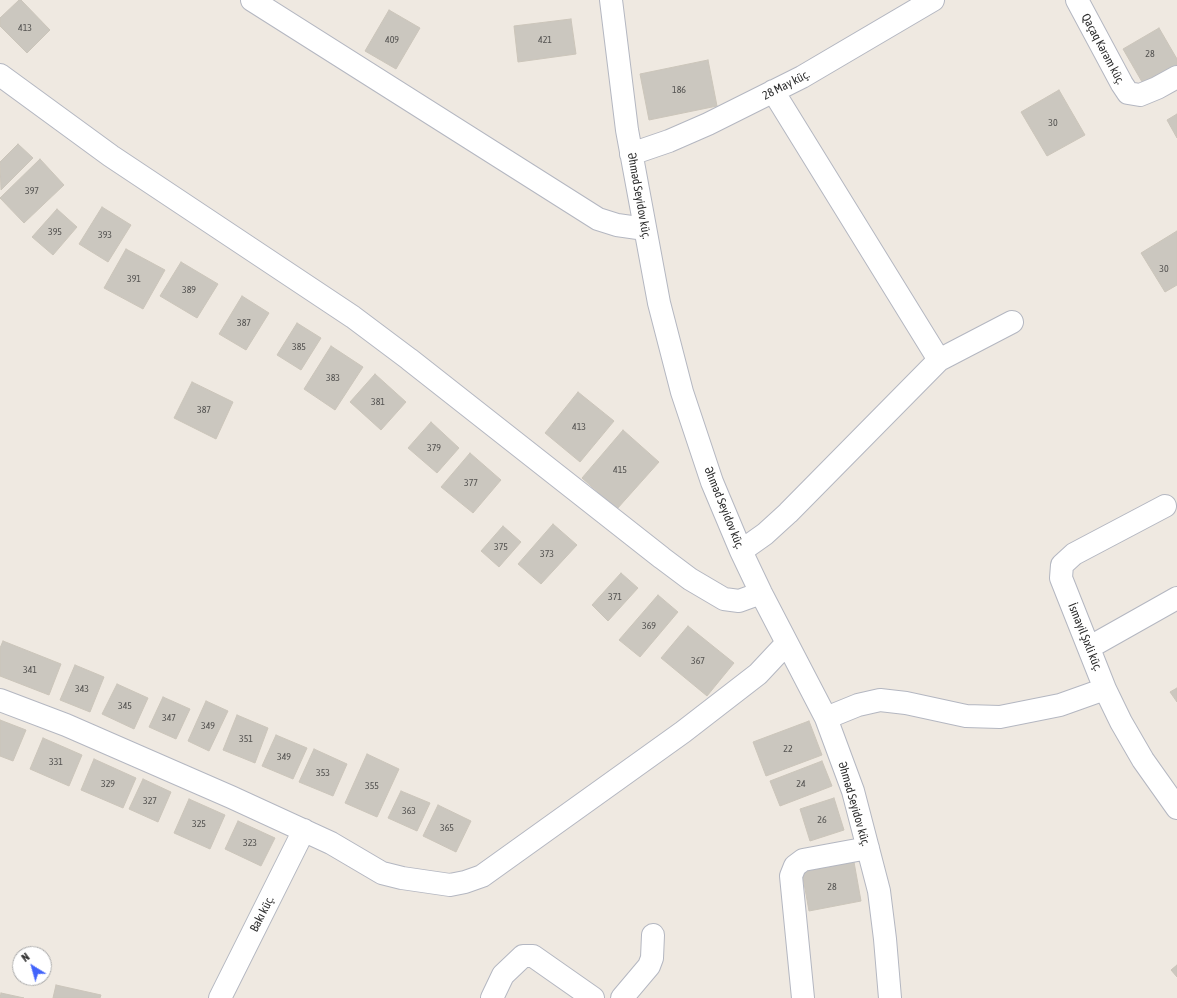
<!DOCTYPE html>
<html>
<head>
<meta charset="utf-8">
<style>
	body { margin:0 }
	#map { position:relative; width:1177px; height:998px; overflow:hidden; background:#efe9e1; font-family:"Asap Condensed",sans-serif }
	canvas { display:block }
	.north { position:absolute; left:12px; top:946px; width:40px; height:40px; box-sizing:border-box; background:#fff; border:1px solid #ababab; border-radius:50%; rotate:323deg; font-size:11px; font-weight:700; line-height:16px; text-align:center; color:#2e2e2e }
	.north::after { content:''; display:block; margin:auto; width:14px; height:18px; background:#4264fb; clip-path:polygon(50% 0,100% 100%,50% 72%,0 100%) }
</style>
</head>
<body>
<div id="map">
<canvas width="1177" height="998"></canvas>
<div class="north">N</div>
</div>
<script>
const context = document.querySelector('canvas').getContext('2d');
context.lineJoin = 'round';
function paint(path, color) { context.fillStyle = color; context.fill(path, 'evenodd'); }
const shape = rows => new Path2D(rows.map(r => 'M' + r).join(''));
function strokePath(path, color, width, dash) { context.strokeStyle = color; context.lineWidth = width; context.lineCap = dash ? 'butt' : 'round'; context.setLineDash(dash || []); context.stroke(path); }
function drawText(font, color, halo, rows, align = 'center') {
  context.font = font + ' "Asap Condensed",sans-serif'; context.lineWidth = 3; context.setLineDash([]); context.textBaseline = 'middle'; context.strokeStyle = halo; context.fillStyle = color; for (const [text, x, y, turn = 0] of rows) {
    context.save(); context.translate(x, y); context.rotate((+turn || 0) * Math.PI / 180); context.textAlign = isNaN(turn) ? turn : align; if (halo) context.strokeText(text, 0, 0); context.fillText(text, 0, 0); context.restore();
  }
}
const building = shape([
	[19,0,21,0,50,30,27,53,0,26,0,18,19,0],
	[389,10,420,28,396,69,365,51,389,10],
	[571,19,576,54,518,62,514,26,571,19],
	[1159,28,1177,59,1177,68,1145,87,1123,49,1159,28],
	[708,60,717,106,649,120,640,74,708,60],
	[1059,90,1085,135,1047,156,1021,112,1059,90],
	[1177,114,1177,138,1167,120,1177,114],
	[18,144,33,158,1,190,0,162,18,144],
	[40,159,64,185,24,223,0,198,40,159],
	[102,207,131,225,108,262,79,244,102,207],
	[57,209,77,227,53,255,32,237,57,209],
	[1177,231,1177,285,1165,292,1141,253,1177,231],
	[126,249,165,270,143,309,104,288,126,249],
	[181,262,218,284,197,318,160,296,181,262],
	[242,296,269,313,246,350,219,334,242,296],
	[297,323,321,338,301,370,277,355,297,323],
	[331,346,363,367,335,410,304,389,331,346],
	[375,374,406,402,381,430,350,402,375,374],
	[192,382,233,402,216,439,174,418,192,382],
	[578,392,614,421,580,462,545,433,578,392],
	[431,422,459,448,437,473,408,448,431,422],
	[623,430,659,462,617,509,582,478,623,430],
	[470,453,501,480,473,513,441,487,470,453],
	[553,524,577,545,541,584,518,564,553,524],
	[503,526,521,542,499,567,481,551,503,526],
	[621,573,638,588,608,621,592,605,621,573],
	[658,595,678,612,640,657,619,640,658,595],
	[688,626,734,663,707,696,661,658,688,626],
	[3,641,61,664,49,695,0,676,0,648,3,641],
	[75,665,104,677,90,712,60,700,75,665],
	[117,684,148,698,134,729,102,714,117,684],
	[1177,688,1177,702,1170,692,1177,688],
	[163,697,190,709,176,739,149,727,163,697],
	[206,701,228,711,209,751,188,741,206,701],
	[237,715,268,728,255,763,223,750,237,715],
	[0,720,26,730,13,761,0,756,0,720],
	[809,721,822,755,766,776,753,742,809,721],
	[276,735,307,748,293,779,262,766,276,735],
	[43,738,82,755,69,786,30,769,43,738],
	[314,749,347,764,333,796,299,782,314,749],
	[367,754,399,769,377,817,345,803,367,754],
	[94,759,136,778,123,808,81,790,94,759],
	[822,761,832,786,780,806,770,781,822,761],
	[143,779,171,792,158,822,129,809,143,779],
	[401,791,430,803,417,831,388,818,401,791],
	[834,798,844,830,810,841,800,809,834,798],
	[189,799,225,815,210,849,174,833,189,799],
	[438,805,471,821,456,852,423,836,438,805],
	[238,821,275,838,261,866,225,849,238,821],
	[854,862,861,901,809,911,802,872,854,862],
	[1177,965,1177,977,1171,970,1177,965],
	[56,985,101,995,100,998,53,998,56,985],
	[1,993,24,998,0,998,1,993]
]);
paint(building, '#cbc7bf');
strokePath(building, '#cbc5ba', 1);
const minor = shape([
	[252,0,598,219,617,225,645,229],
	[611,0,627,130,659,303,682,392,712,482,741,551,761,593,826,718,853,791,879,891,885,939,890,998],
	[1077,0,1122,84,1128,93,1140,95,1157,88,1177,77],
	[0,75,111,156,353,317,409,359,662,558,690,579,724,599,739,601,761,593],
	[631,154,669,141,708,124,802,77,933,0],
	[939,360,1012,322],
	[1165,506,1074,554,1062,565,1061,578,1105,689,1121,722,1143,760,1177,808],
	[741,551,765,534,788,513,939,360,773,91],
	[1090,647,1177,598],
	[0,700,66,725,231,797,331,843,382,873,402,878,450,885,465,882,482,876,683,732,758,674,787,643],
	[826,718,858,705,880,700,906,703,966,716,1000,717,1060,705,1105,689],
	[220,998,304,830],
	[492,998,503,975,523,956,533,956,593,998],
	[622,998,649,966,652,958,653,935],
	[803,998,791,876,795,866,803,860,868,848]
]);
strokePath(minor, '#b4b7c1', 24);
strokePath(minor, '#fff', 22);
drawText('10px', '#555452', null, [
	["413",25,28],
	["409",392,40],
	["421",545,40],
	["28",1150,54],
	["186",679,90],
	["30",1053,123],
	["397",32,191],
	["395",55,232],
	["393",105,235],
	["30",1164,269],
	["391",134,279],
	["389",189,290],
	["387",244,323],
	["385",299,347],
	["383",333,378],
	["381",378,402],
	["387",204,410],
	["413",579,427],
	["379",434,448],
	["415",620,470],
	["377",471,483],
	["375",501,547],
	["373",547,554],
	["371",615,597],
	["369",649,626],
	["367",698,661],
	["341",30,670],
	["343",82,689],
	["345",125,706],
	["347",169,718],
	["349",208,726],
	["351",246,739],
	["22",788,749],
	["349",284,757],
	["331",56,762],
	["353",323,773],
	["329",108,784],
	["24",801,784],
	["355",372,786],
	["327",150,801],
	["363",409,811],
	["26",822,820],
	["325",199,824],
	["365",447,828],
	["323",250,843],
	["28",832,887]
]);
drawText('12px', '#2e2e2e', '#fff', [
	["Qaçaq Kərəm küç.",1103,49,62],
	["28 May küç.",786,85,-27],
	["Əhməd Seyidov küç.",639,196,80],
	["Əhməd Seyidov küç.",724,508,68],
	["İsmayil Şıxli küç.",1085,637,68],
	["Əhməd Seyidov küç.",854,804,74],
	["Bakı küç.",262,914,-63]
]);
</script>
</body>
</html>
